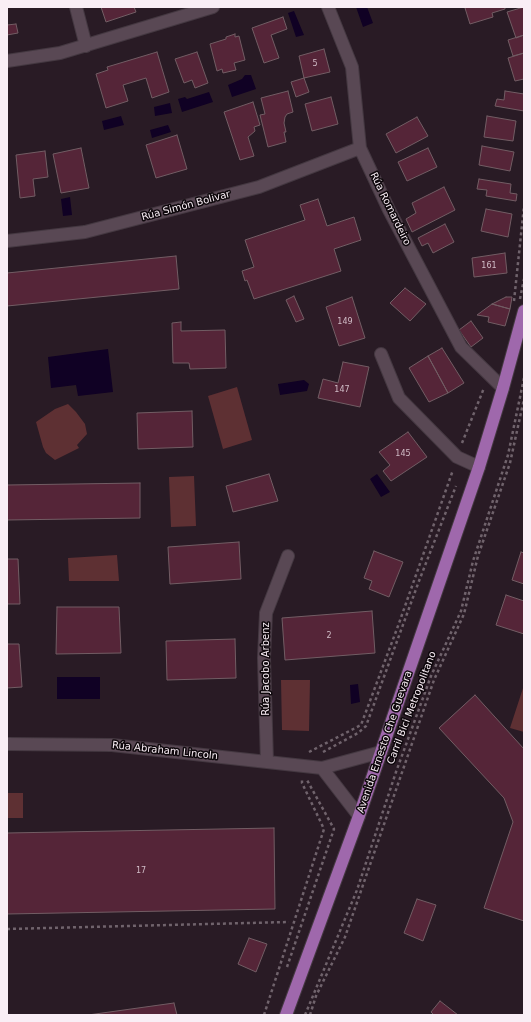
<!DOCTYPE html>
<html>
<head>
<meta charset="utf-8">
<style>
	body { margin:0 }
	#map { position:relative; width:531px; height:1022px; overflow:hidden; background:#291b25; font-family:"DejaVu Sans",sans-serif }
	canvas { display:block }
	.frame { position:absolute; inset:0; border:8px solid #f9eef5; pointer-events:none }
</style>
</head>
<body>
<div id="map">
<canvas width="531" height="1022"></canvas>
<div class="frame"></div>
</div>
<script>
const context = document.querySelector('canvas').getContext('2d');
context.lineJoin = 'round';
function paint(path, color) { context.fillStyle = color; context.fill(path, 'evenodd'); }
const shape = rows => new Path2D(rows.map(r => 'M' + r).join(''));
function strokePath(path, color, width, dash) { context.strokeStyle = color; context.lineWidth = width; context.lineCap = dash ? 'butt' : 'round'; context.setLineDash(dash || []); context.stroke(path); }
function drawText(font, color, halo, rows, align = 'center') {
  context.font = font + ' "DejaVu Sans",sans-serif'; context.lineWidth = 3; context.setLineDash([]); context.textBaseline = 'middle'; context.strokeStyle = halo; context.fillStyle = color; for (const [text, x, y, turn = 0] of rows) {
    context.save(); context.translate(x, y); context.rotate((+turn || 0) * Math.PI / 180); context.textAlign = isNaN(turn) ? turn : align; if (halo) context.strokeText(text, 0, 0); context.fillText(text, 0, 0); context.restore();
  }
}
paint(shape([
	[237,387,252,440,223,449,208,396],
	[68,404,76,412,85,424,87,434,77,445,79,448,55,460,46,453,43,447,36,422,55,409],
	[194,476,196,526,171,527,169,477],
	[117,555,119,581,69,581,68,558],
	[281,680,310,680,309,731,282,730],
	[524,685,524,732,510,728],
	[7,793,23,793,23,818,7,818]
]), '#5e3033');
paint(shape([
	[356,7,367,7,373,23,363,27],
	[294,11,304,35,296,37,288,13],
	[245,75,251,75,256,89,232,97,228,85,242,79],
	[209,92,213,102,182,112,178,99,185,97,187,99],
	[170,103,172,113,155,116,154,107],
	[121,116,124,125,104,130,102,121],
	[168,125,171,132,152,138,150,130],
	[70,197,72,215,63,216,61,199],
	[108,349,113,392,78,396,76,385,51,388,48,357],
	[304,380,309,384,307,391,280,395,278,384],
	[377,474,390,492,381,497,370,479],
	[57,677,100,677,100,699,57,699],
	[358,684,360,702,351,704,350,685]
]), '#100124');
const building = shape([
	[101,7,134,7,136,12,106,22,101,7],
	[468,7,505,7,505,9,492,13,493,17,470,24,465,8,468,7],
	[524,7,524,35,516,38,507,12,524,7],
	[283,17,287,29,271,35,279,58,264,63,252,28,283,17],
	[16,24,18,33,7,35,7,25,16,24],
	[235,34,235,37,239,36,245,60,234,63,236,70,223,73,222,69,217,71,210,44,226,39,226,37,235,34],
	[524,35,524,53,513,56,508,40,524,35],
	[324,49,330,72,304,78,299,56,324,49],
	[157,52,169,92,152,98,146,78,123,85,128,101,106,108,96,74,108,70,107,67,157,52],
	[197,52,208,83,195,88,192,80,184,83,175,59,197,52],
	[524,53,524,79,515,81,508,58,524,53],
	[304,78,309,92,296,97,291,82,304,78],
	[288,91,293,112,287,114,285,117,284,123,286,132,284,132,286,142,268,147,260,115,265,114,261,98,288,91],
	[505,91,524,94,524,111,495,106,497,99,504,100,505,91],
	[331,97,338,124,312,131,305,104,331,97],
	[253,102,260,125,254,127,255,131,248,137,254,156,240,160,224,112,253,102],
	[487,116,516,121,513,141,484,137,487,116],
	[417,117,428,136,396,153,386,134,417,117],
	[177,135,187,169,156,178,146,145,177,135],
	[482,146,514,152,510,171,479,165,482,146],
	[81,148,89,188,61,193,53,154,81,148],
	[428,148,437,167,407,181,398,162,428,148],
	[45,151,48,177,33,179,35,196,20,198,16,155,45,151],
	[479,179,511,184,510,193,517,194,516,201,486,196,487,190,477,189,479,179],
	[444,187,455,210,412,232,406,219,416,213,412,203,444,187],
	[318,199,327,226,354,217,361,240,334,249,341,271,254,299,247,280,245,281,242,271,254,267,245,240,305,220,300,205,318,199],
	[486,209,512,214,508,237,481,231,486,209],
	[445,224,454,242,433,253,428,243,422,246,418,238,445,224],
	[505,253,507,273,474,277,472,258,505,253],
	[176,256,179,289,7,306,7,273,176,256],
	[405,288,426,304,410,321,390,303,405,288],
	[294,296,304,319,296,322,286,300,294,296],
	[352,297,365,338,339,346,326,307,352,297],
	[506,297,512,297,510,309,492,304,506,297],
	[492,304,510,309,505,326,488,322,489,317,477,315,492,304],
	[471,321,483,338,471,347,459,330,471,321],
	[181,322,181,331,225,330,226,368,190,369,189,363,173,363,172,323,181,322],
	[442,348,464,383,448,393,428,356,442,348],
	[428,356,448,393,429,402,409,368,428,356],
	[343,362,369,367,360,407,318,398,323,379,338,383,343,362],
	[192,411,193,447,138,449,137,413,192,411],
	[408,432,427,457,391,481,383,471,390,465,379,452,408,432],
	[269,474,278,501,233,512,226,486,269,474],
	[140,483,140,518,7,520,7,485,140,483],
	[239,542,241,579,170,584,168,547,239,542],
	[374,551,403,562,389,597,369,589,372,581,364,578,374,551],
	[521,552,524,553,524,584,512,580,521,552],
	[7,559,18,559,20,604,7,604,7,559],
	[506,595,524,601,524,634,496,625,506,595],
	[57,607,119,607,121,653,56,654,57,607],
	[372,611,375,653,285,660,282,618,372,611],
	[235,639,236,678,167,680,166,641,235,639],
	[7,644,19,644,22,687,7,688,7,644],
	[475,695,524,749,524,921,484,908,513,822,504,798,439,728,475,695],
	[274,828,275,909,7,914,7,833,274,828],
	[417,899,436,905,423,941,404,933,417,899],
	[249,938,267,944,256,972,238,964,249,938],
	[440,1001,458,1015,434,1015,431,1012,440,1001],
	[174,1003,177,1015,88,1015,174,1003]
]);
paint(building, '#552538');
strokePath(building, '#725d64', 1);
const minor = shape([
	[76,7,86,46],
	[328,7,352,67,360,148,389,210,461,347,503,388],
	[7,61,60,53,213,7],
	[7,241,85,232,259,187,360,148],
	[381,354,399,398,457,457,479,467],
	[7,744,112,745,322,768,381,752],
	[267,762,264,658,266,613,288,556],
	[322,768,359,816]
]);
const major = shape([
	[286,1015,359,816,479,467,503,388,524,311]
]);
strokePath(minor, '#443841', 14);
strokePath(major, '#443841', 14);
strokePath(shape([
	[520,299,524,279],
	[514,301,524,206],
	[462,443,484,388],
	[309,752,361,725,398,626,453,470],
	[323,752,358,733,366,726,419,581,456,486],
	[7,929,289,922],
	[287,967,334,829,307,780],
	[264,1015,324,829,302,783,302,780],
	[305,1015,357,890,396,772,431,676,461,611,473,561,508,455,524,378],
	[310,1015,316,996,345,937,434,680,464,614,478,556,510,463,524,399]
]), '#70636c', 2.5, [3, 3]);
strokePath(minor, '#594854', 12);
strokePath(major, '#9f68ac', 12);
drawText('8px', '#d0bcc6', null, [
	["5",315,64],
	["161",489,266],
	["149",345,322],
	["147",342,390],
	["145",403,454],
	["2",329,636],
	["17",141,871]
]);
drawText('10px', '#f9eef5', '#0e080c', [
	["Rúa Simón Bolivar",186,206,-15],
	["Rúa Romardeiro",390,209,64],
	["Rúa Jacobo Arbenz",266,669,-90],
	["Carril Bici Metropolitano",412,708,-69],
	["Avenida Ernesto Che Guevara",385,742,-71],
	["Rúa Abraham Lincoln",165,751,6]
]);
</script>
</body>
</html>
